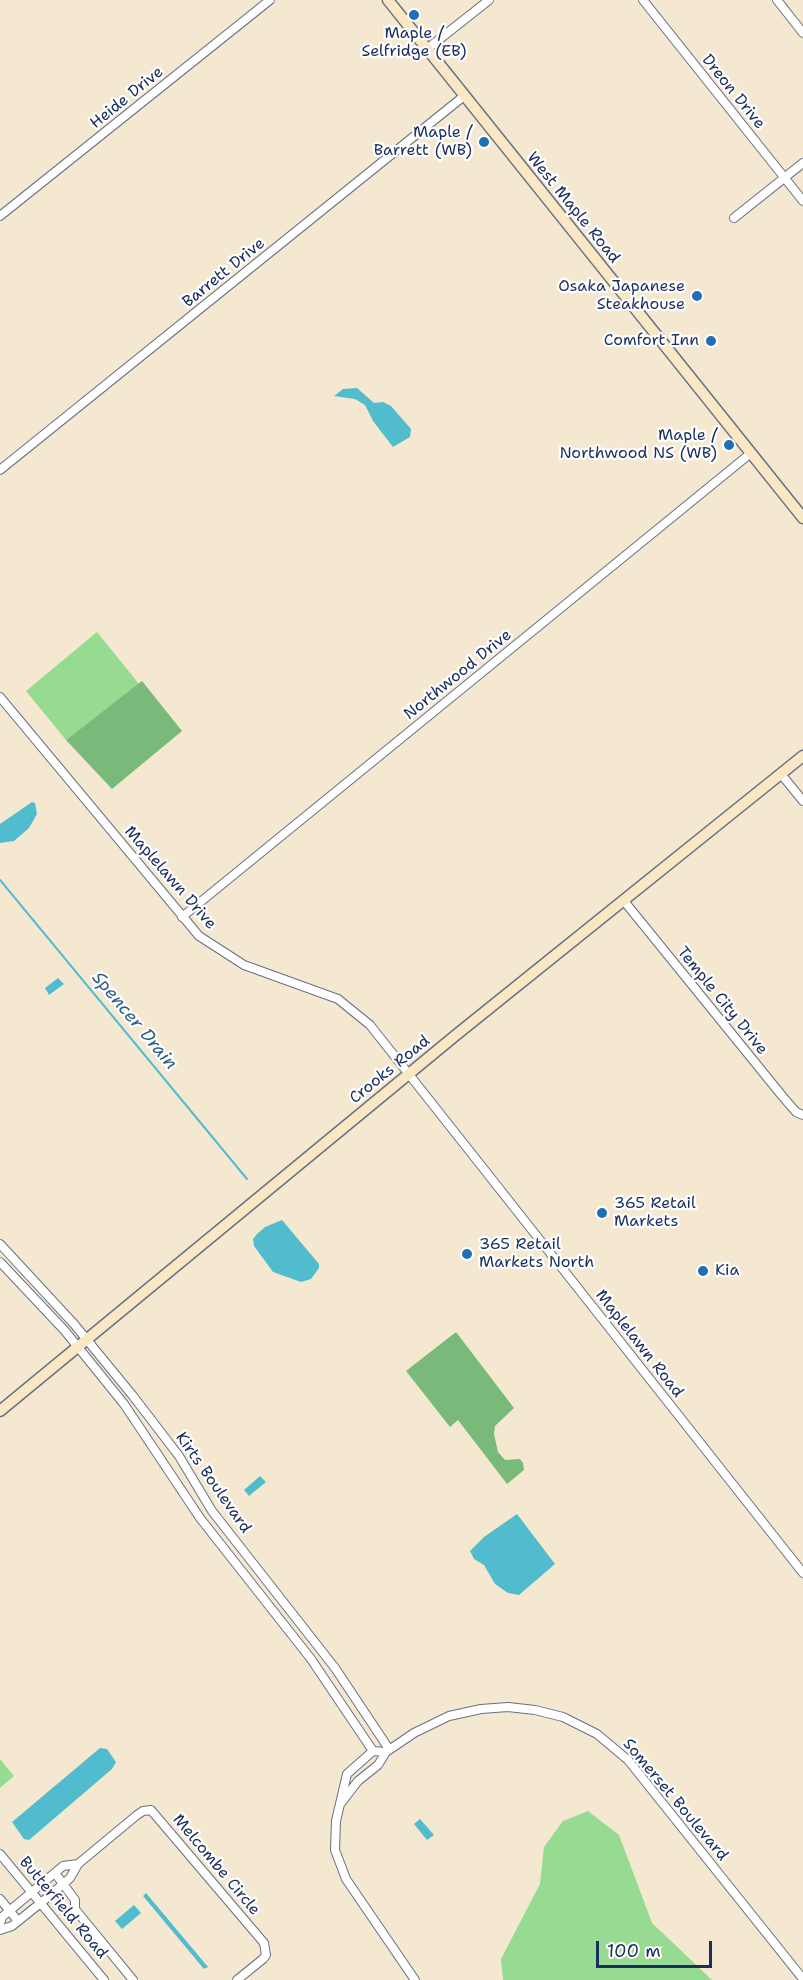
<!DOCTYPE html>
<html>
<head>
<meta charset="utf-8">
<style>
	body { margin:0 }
	#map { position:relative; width:803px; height:1980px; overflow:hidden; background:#f5e8d1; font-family:"Shantell Sans",sans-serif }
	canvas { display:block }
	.scale { position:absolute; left:596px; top:1941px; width:116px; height:27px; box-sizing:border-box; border:3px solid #1b2f5e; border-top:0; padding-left:8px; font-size:18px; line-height:21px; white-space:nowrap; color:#1b2f5e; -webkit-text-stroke:4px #fff; paint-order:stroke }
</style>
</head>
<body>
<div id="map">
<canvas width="803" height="1980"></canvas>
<div class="scale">100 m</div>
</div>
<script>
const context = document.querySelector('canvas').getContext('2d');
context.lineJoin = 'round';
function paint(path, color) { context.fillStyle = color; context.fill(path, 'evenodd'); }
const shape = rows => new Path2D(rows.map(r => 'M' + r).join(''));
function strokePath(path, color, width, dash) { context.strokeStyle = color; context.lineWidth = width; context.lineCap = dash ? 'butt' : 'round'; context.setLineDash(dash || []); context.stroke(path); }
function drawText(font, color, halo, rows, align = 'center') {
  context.font = font + ' "Shantell Sans",sans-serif'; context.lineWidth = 4.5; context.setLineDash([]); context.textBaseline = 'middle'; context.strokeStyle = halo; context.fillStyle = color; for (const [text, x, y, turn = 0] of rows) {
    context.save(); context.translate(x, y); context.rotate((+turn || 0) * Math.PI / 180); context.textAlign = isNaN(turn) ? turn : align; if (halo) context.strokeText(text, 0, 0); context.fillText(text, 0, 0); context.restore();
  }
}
paint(shape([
	[97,632,139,684,66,740,26,691],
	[0,1759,14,1776,0,1788],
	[588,1811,619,1835,652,1923,712,1980,503,1980,501,1959,540,1884,544,1847,563,1821]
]), '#97da91');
paint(shape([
	[142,681,182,731,112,789,66,740],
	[456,1332,514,1408,495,1426,494,1434,498,1452,505,1460,520,1459,523,1463,524,1470,507,1484,458,1420,450,1427,406,1371]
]), '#79ba7b');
paint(shape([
	[357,388,374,403,383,402,391,406,411,429,410,437,393,447,373,421,365,405,355,399,334,396,343,389],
	[32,802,35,803,37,814,29,828,14,841,0,843,0,824],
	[58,978,64,984,49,995,45,988],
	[282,1220,319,1264,319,1268,311,1279,301,1282,273,1272,254,1246,253,1239,257,1234,265,1227],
	[260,1476,266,1482,249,1496,244,1490],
	[517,1514,555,1564,519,1595,508,1593,495,1584,484,1565,474,1559,470,1551,484,1537],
	[100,1748,107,1749,116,1762,112,1769,29,1840,24,1839,12,1822],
	[420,1819,434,1835,427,1840,414,1824],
	[146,1893,208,1967,204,1969,143,1896],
	[134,1905,141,1913,122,1929,115,1921]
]), '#52bccf');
strokePath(shape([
	[0,880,247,1179]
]), '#52bccf', 2);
const minor = shape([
	[643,0,803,201],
	[777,0,803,33],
	[427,49,489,0],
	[0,216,270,0],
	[734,218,803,163],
	[0,470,464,96],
	[0,697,199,936,244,965,338,999,370,1025,803,1573],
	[781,774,803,801],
	[624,901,783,1097,796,1112,803,1115],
	[182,917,751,453],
	[0,1244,74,1324,133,1396,179,1456,212,1511,335,1668,389,1749],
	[0,1262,65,1331,124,1404,200,1518,311,1659,373,1751],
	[386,1752,373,1751,347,1774,336,1821,335,1850,346,1879,415,1980],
	[341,1803,358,1781,378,1765,386,1752,414,1733,449,1716,481,1709,508,1707,535,1710,563,1717,597,1734,628,1760,803,1979],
	[0,1854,104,1980],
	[55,1873,75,1900,75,1909,79,1914,133,1980],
	[0,1899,18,1921],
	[0,1924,2,1917,63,1866,78,1864],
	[0,1930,12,1926,48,1897,70,1878,78,1864,137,1815,143,1811,151,1810,264,1943,266,1955,263,1959,237,1980]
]);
const secondary = shape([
	[388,0,803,518],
	[0,1411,456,1035,803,756]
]);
strokePath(minor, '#677086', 10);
strokePath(secondary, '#677086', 13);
strokePath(minor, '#fff', 8);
strokePath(secondary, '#fae7c3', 10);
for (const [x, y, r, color] of [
	[414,15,6,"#1f6fb2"],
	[484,142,6,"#1f6fb2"],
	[697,296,6,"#1f6fb2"],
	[711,341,6,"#1f6fb2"],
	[729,445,6,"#1f6fb2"],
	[602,1213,6,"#1f6fb2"],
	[467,1254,6,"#1f6fb2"],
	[703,1271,6,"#1f6fb2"]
]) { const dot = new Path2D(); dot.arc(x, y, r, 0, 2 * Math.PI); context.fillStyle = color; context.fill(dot); strokePath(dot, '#fff', 2); }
drawText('16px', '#1b2f5e', '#fff', [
	["Maple /",414,34,"center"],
	["Selfridge (EB)",414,52,"center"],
	["Maple /",472,133],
	["Barrett (WB)",472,151],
	["Osaka Japanese",685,287],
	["Steakhouse",685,305],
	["Comfort Inn",699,341],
	["Maple /",717,436],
	["Northwood NS (WB)",717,454],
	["365 Retail",614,1204,"left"],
	["Markets",614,1222,"left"],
	["365 Retail",479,1245,"left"],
	["Markets North",479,1263,"left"],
	["Kia",715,1271,"left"]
], 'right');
drawText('16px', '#1b2f5e', '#fff', [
	["Dreon Drive",733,92,51],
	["Heide Drive",127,98,-39],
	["West Maple Road",573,208,51],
	["Barrett Drive",224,273,-39],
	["Northwood Drive",458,675,-39],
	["Maplelawn Drive",170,878,49],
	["Temple City Drive",722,1001,51],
	["Crooks Road",390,1070,-39],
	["Maplelawn Road",639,1344,52],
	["Kirts Boulevard",213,1483,55],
	["Somerset Boulevard",675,1800,50],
	["Melcombe Circle",216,1865,50],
	["Butterfield Road",63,1908,50]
]);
drawText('italic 18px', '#2e6086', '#fff', [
	["Spencer Drain",134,1021,50]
]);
</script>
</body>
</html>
